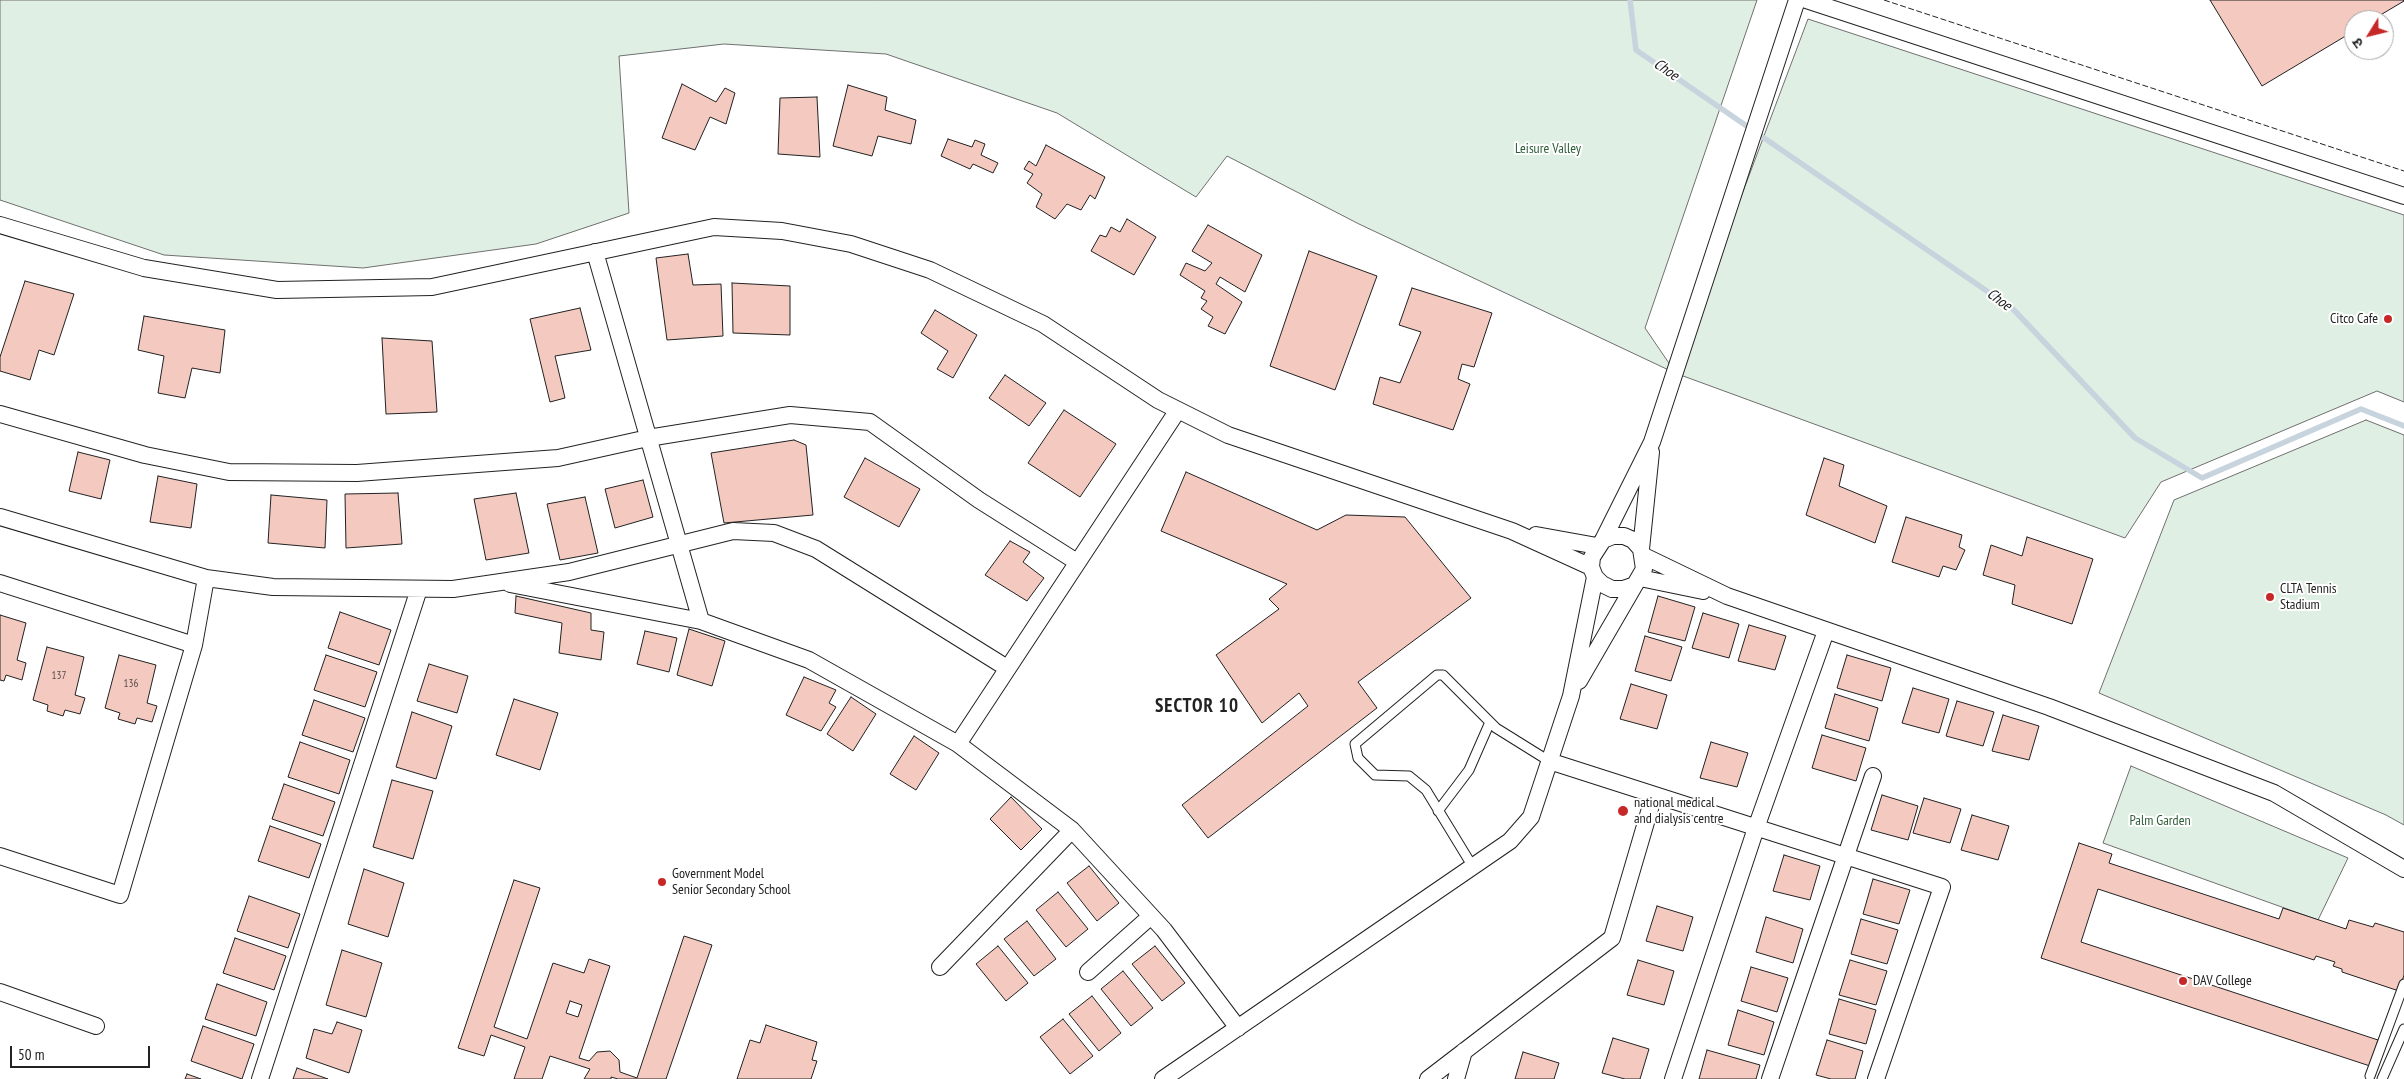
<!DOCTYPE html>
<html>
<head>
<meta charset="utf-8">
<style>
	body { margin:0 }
	#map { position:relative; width:2404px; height:1079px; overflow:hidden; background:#fff; font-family:"PT Sans Narrow","Noto Sans Devanagari",sans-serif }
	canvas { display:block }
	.north { position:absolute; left:2344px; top:10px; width:50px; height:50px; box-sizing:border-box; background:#fff; border:1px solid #a7a7a7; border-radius:50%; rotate:234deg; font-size:14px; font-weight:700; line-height:20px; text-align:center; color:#222 }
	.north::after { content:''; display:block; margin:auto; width:18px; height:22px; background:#c62828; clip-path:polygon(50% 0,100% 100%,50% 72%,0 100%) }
	.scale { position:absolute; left:10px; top:1046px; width:140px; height:22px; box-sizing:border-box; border:2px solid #222; border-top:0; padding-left:6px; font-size:15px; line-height:18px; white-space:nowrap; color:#222; -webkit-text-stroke:4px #fff; paint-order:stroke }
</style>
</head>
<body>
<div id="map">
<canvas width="2404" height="1079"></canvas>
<div class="north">उ</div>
<div class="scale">50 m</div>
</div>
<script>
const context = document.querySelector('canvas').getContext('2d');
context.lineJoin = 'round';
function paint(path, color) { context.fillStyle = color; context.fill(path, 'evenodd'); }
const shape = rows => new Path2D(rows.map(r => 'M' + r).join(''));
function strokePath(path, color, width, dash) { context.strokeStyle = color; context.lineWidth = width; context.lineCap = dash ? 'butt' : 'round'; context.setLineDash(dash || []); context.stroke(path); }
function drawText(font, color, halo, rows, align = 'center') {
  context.font = font + ' "PT Sans Narrow",sans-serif'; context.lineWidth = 4; context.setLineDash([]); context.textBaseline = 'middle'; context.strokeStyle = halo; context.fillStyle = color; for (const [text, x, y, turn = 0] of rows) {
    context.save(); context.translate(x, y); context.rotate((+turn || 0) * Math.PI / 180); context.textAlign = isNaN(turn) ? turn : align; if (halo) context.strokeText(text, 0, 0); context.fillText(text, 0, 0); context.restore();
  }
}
const green = shape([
	[0,0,1757,0,1645,328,1675,372,1808,19,2404,215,2404,402,2377,391,2161,482,2125,538,1675,373,1359,224,1227,156,1196,197,1057,113,886,54,724,44,619,56,629,213,536,244,363,268,164,255,0,200,0,0],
	[2366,420,2404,435,2404,825,2386,815,2099,693,2174,500,2366,420],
	[2131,766,2348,858,2318,920,2103,843,2131,766]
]);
paint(green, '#e0efe3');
strokePath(green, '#6f6f6f', 1);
strokePath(shape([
	[1630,0,1636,50,2013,309,2135,438,2202,478,2361,409,2404,426]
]), '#c7d3dd', 5.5);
const building = shape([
	[2210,0,2403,0,2404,1,2372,20,2354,20,2354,31,2262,86,2210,0],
	[682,84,716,102,725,88,735,93,726,124,710,117,695,150,662,138,682,84],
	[848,85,887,97,885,110,916,120,911,144,878,136,872,156,833,146,848,85],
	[817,97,820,157,778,154,780,98,817,97],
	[948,139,972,147,975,140,985,144,981,155,998,163,993,173,973,164,970,169,941,156,948,139],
	[1046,145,1105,177,1095,199,1090,195,1081,210,1067,204,1055,219,1036,207,1042,194,1027,183,1033,174,1024,169,1029,161,1036,166,1046,145],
	[1127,219,1156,237,1134,275,1091,251,1100,235,1106,237,1111,227,1120,232,1127,219],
	[1208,225,1262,255,1245,292,1220,277,1216,284,1242,302,1225,334,1208,326,1213,317,1201,309,1207,301,1201,298,1205,291,1180,275,1186,263,1205,271,1212,263,1192,251,1208,225],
	[1309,251,1377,276,1335,390,1270,366,1309,251],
	[688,254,693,285,721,284,723,336,667,340,656,258,688,254],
	[25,281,74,294,54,355,39,350,30,380,0,371,0,357,25,281],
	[732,283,790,286,790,335,733,333,732,283],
	[1412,288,1492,313,1474,367,1462,364,1458,379,1470,384,1453,430,1373,404,1380,377,1400,383,1421,332,1399,325,1412,288],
	[580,308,591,350,555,356,565,398,550,402,530,319,580,308],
	[935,310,977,335,953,378,937,369,948,351,921,333,935,310],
	[144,316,225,330,220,373,192,368,185,398,158,393,164,356,138,350,144,316],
	[382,338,432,341,437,412,386,414,382,338],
	[1005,375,1046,403,1029,426,989,398,1005,375],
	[1064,410,1116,444,1080,497,1028,463,1064,410],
	[794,440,806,445,813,515,724,523,711,453,794,440],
	[78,452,110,460,101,499,69,491,78,452],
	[865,458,920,489,899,527,844,497,865,458],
	[1824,458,1844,465,1839,486,1887,506,1875,543,1806,515,1824,458],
	[1186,472,1317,530,1346,515,1405,517,1471,598,1358,682,1377,708,1208,838,1182,805,1308,706,1299,693,1262,723,1216,655,1279,609,1269,599,1287,584,1161,531,1186,472],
	[158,476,197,484,191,528,150,522,158,476],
	[643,480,653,517,615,528,605,489,643,480],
	[398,493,402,544,346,548,345,494,398,493],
	[516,493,529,553,486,560,474,499,516,493],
	[271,495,327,500,325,548,268,543,271,495],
	[585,497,598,553,560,560,547,504,585,497],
	[1906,517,1962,535,1959,547,1965,550,1956,570,1943,566,1939,577,1892,562,1906,517],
	[2027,537,2093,559,2072,624,2012,604,2015,585,1983,575,1991,545,2022,556,2027,537],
	[1010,541,1030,552,1023,562,1044,578,1027,601,985,575,1010,541],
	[516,596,591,613,591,630,604,632,601,660,559,653,562,623,515,613,516,596],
	[1658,596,1695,607,1685,641,1648,632,1658,596],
	[340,612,391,630,379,665,328,648,340,612],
	[1703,613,1739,624,1729,658,1692,648,1703,613],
	[0,615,26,623,17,660,26,663,22,680,6,675,4,681,0,680,0,615],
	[1749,625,1786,636,1775,670,1738,661,1749,625],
	[689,629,725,641,712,686,677,675,689,629],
	[645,631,677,638,669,672,637,664,645,631],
	[1645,636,1682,647,1671,681,1635,671,1645,636],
	[47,647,84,657,75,695,85,698,80,714,65,710,63,716,47,711,48,705,33,700,47,647],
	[119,655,156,665,147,703,157,706,152,722,137,718,135,724,118,719,120,713,105,708,119,655],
	[326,655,377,672,365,707,314,690,326,655],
	[1847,655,1891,668,1882,701,1837,688,1847,655],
	[429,664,468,676,457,713,417,701,429,664],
	[804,677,836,690,829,703,836,707,821,731,786,715,804,677],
	[1631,684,1667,695,1657,729,1620,719,1631,684],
	[1913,688,1949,699,1939,733,1902,723,1913,688],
	[1835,694,1878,708,1869,741,1825,728,1835,694],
	[851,697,876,714,853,751,827,734,851,697],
	[514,699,558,713,540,770,496,755,514,699],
	[314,700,365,718,353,752,302,735,314,700],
	[1957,701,1994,712,1983,746,1946,736,1957,701],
	[412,712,452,726,436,779,396,767,412,712],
	[2003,715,2039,726,2029,760,1992,751,2003,715],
	[1822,735,1866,748,1856,781,1812,768,1822,735],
	[914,736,939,753,916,790,890,774,914,736],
	[300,742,350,760,339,794,288,777,300,742],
	[1711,742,1748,753,1737,787,1700,778,1711,742],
	[392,780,433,791,413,859,373,847,392,780],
	[284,784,335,802,323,836,272,819,284,784],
	[1882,795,1918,806,1908,840,1871,830,1882,795],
	[1011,797,1042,829,1021,850,990,819,1011,797],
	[1924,798,1961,809,1950,843,1913,833,1924,798],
	[1972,815,2009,826,1998,860,1961,850,1972,815],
	[270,826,321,844,309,878,258,861,270,826],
	[2079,843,2112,854,2109,863,2279,919,2283,908,2346,929,2349,920,2373,927,2375,923,2404,932,2404,975,2399,991,2342,972,2342,969,2333,966,2335,962,2316,956,2314,960,2098,889,2081,942,2378,1040,2370,1066,2041,958,2079,843],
	[1784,855,1820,866,1810,900,1773,891,1784,855],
	[1089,866,1119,903,1097,921,1067,883,1089,866],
	[364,869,404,883,388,937,348,924,364,869],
	[1873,879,1910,890,1899,924,1863,914,1873,879],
	[514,880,540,888,494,1027,527,1039,553,963,584,973,589,959,610,966,579,1058,589,1061,597,1052,610,1051,619,1060,620,1072,637,1078,684,936,712,945,666,1079,618,1079,611,1077,611,1079,584,1079,590,1069,550,1056,542,1079,514,1079,525,1047,491,1035,484,1056,458,1048,514,880],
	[570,1001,582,1005,578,1017,566,1013,570,1001],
	[1058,892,1088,929,1066,947,1036,910,1058,892],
	[249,896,300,914,288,948,237,931,249,896],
	[1657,906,1693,917,1683,951,1646,941,1657,906],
	[1766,917,1803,929,1793,963,1756,952,1766,917],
	[1861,919,1898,930,1887,964,1851,954,1861,919],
	[1027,921,1056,959,1034,976,1004,939,1027,921],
	[235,938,286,956,274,990,223,973,235,938],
	[998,946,1028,983,1006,1001,976,964,998,946],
	[1155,946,1185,983,1162,1001,1132,964,1155,946],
	[342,950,382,963,366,1017,326,1005,342,950],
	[1638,960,1674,971,1664,1005,1627,995,1638,960],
	[1850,960,1887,971,1876,1005,1839,995,1850,960],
	[1751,967,1788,978,1777,1012,1741,1001,1751,967],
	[1123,971,1153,1008,1131,1026,1101,989,1123,971],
	[217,984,267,1002,256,1036,205,1019,217,984],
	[1092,996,1121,1033,1099,1051,1069,1014,1092,996],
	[1839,999,1876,1010,1866,1044,1829,1034,1839,999],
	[1738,1010,1774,1022,1764,1055,1728,1045,1738,1010],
	[1063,1019,1093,1056,1070,1074,1040,1037,1063,1019],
	[337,1022,362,1030,349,1073,306,1058,314,1029,332,1034,337,1022],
	[766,1025,817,1042,812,1060,817,1061,811,1079,737,1079,750,1040,760,1043,766,1025],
	[203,1026,254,1044,242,1079,191,1061,203,1026],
	[1613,1038,1649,1049,1640,1079,1625,1079,1602,1073,1613,1038],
	[1827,1040,1863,1051,1855,1079,1831,1079,1816,1075,1827,1040],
	[1707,1050,1760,1065,1756,1079,1699,1079,1707,1050],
	[1523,1052,1559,1063,1554,1079,1515,1079,1523,1052],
	[297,1068,328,1079,293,1079,297,1068],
	[187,1074,201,1079,185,1079,187,1074]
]);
paint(building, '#f3c9c0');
strokePath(building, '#222', 1);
const service = shape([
	[1438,811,1469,770,1490,722],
	[1473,867,1426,790,1409,776,1375,775,1358,758,1355,744,1437,675,1443,675,1496,728,1549,761],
	[2370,1076,2404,984],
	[2382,1079,2404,1029]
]);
const minor = shape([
	[1806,0,2404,196],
	[0,225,144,268,277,290,432,287,714,227,782,231,851,244,930,270,1043,324,1158,400,1228,435,1512,531,1591,567],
	[595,252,701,621],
	[0,414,145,455,229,472,357,473,558,458,648,438,790,415,870,422,979,500,1077,562],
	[0,517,206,578,273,587,453,589,569,572,733,531,774,533,816,549,1007,668],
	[1536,535,1597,546],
	[1603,540,1613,536,1624,536,1633,540,1641,549],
	[1644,556,1727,596,2049,707,2274,793,2404,869],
	[1640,578,1703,591],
	[0,583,194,645],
	[510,584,701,621,809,660,958,744,1072,830,1164,930,1238,1028],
	[1632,586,1623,589,1612,589,1602,584,1595,577,1591,567,1592,557,1603,540,1652,442,1797,0],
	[1579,681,1644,569,1641,549,1651,452],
	[958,744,1178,410],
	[1549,761,1942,887,1876,1079],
	[0,856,120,895,194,645,206,578],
	[940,967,1072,830],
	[1088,972,1151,916],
	[0,992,96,1026],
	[260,1079,419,589],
	[1163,1079,1510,841,1531,817,1571,696,1595,577],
	[1428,1079,1612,938,1654,795],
	[1456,1079,1464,1051],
	[1673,1079,1756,828,1826,631],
	[1770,1079,1873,776]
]);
strokePath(service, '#222', 11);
strokePath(minor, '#222', 18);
strokePath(service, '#fff', 9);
strokePath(minor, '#fff', 16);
strokePath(shape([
	[1884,0,2404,171]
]), '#222', 1, [6, 2.5]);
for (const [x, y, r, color] of [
	[2388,319,5,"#c62828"],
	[2270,597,5,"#c62828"],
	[1623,811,6,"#c62828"],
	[662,882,5,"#c62828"],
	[2183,981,5,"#c62828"]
]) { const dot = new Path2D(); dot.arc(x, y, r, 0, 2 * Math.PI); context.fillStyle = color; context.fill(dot); strokePath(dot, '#fff', 2); }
drawText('11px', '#564c4a', null, [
	["137",59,676],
	["136",131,684]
]);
drawText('14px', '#2f5e38', '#fff', [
	["Leisure Valley",1548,149],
	["Palm Garden",2160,821]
]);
drawText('14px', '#222', '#fff', [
	["Citco Cafe",2378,319,"right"],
	["CLTA Tennis",2280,589],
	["Stadium",2280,605],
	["national medical",1634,803],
	["and dialysis centre",1634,819],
	["Government Model",672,874],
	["Senior Secondary School",672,890],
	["DAV College",2193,981]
], 'left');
drawText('italic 15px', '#222', '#fff', [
	["Choe",1666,70,34],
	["Choe",1999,300,36]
]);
context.letterSpacing = '1px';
drawText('bold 19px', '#222', '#fff', [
	["SECTOR 10",1197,707]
]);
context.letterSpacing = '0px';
</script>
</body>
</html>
